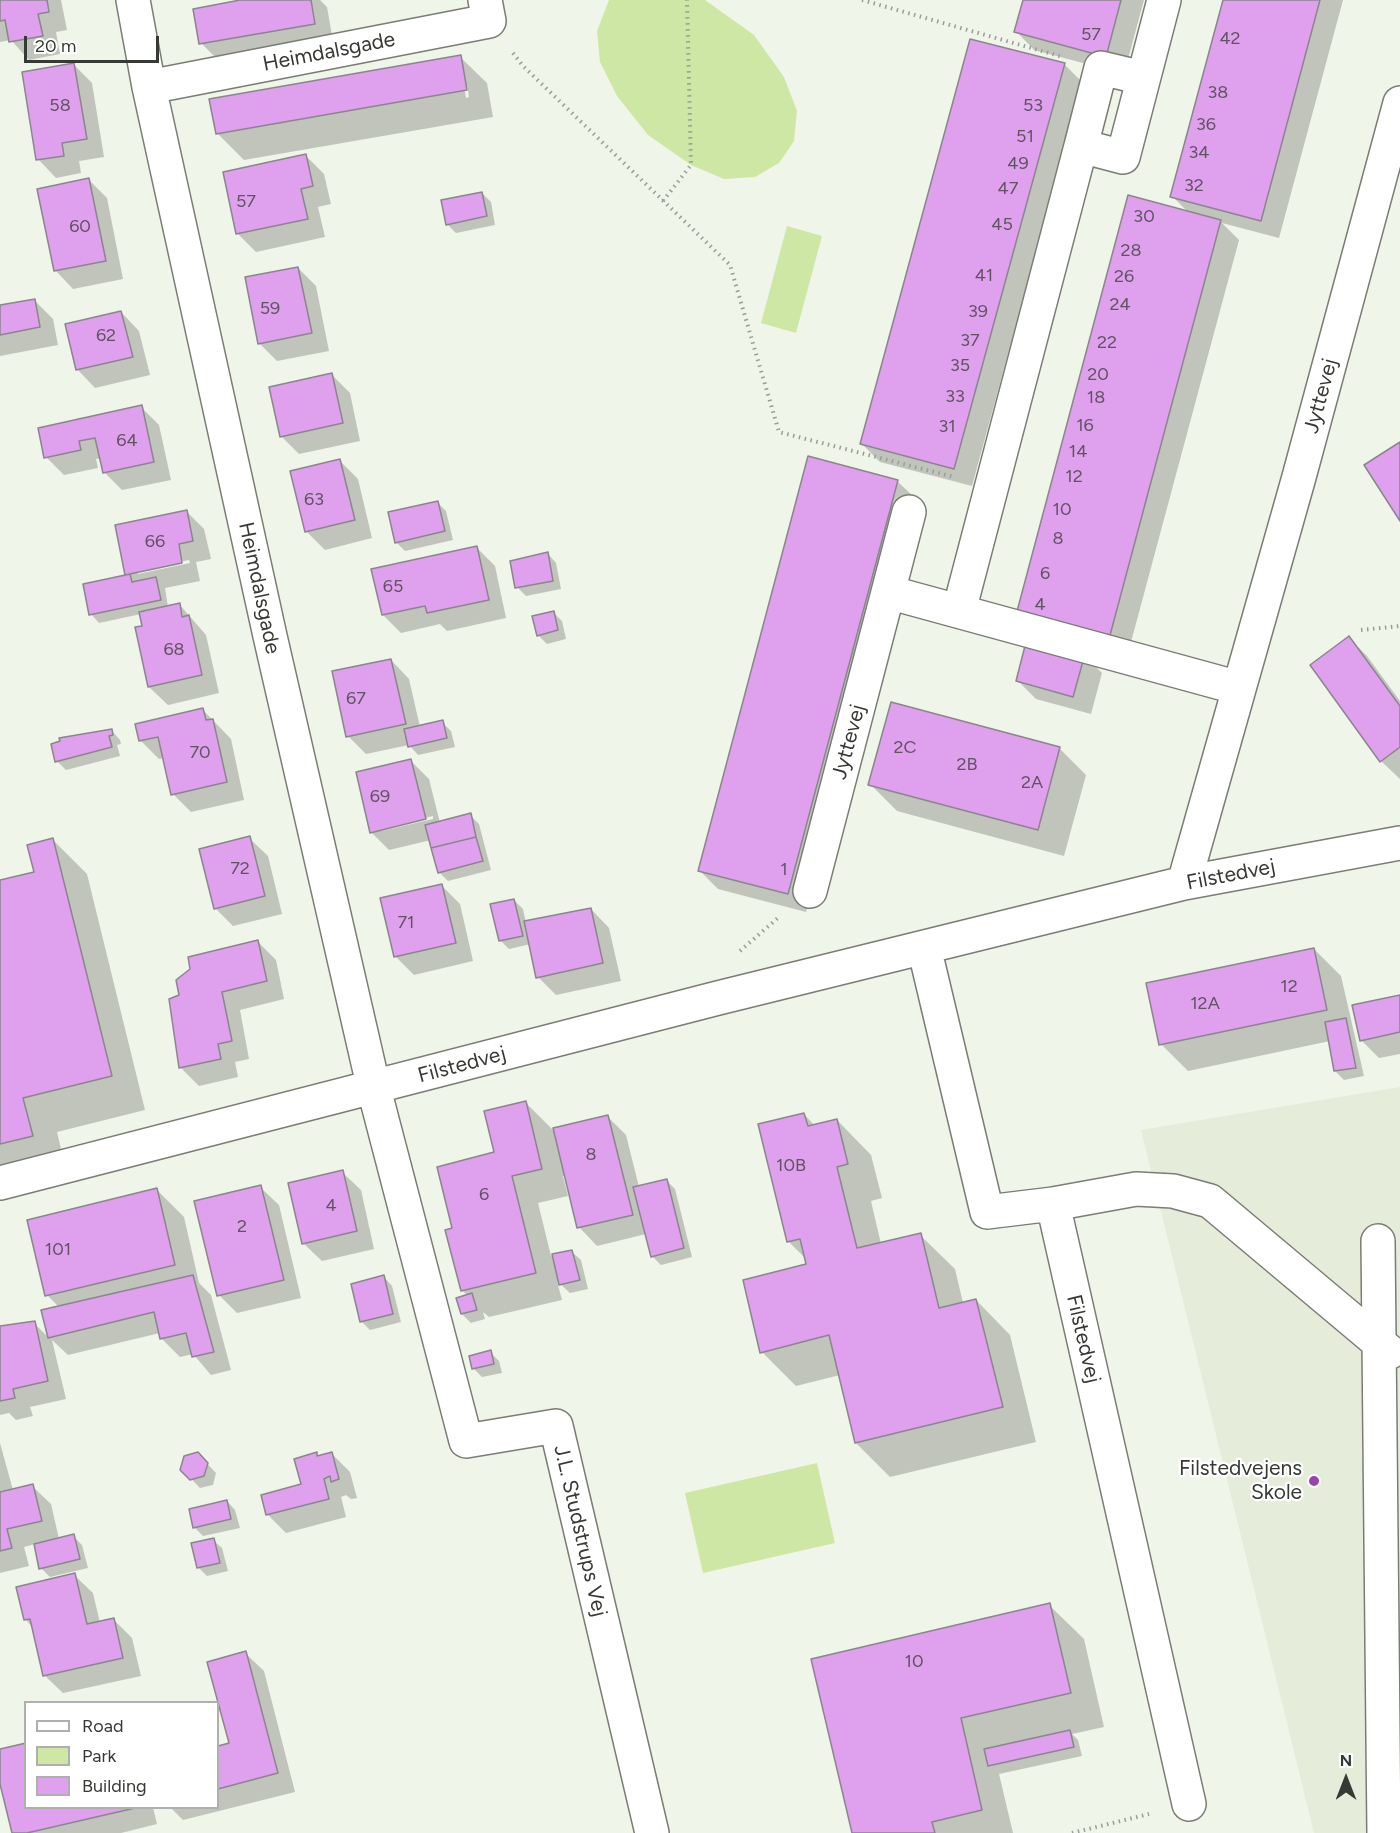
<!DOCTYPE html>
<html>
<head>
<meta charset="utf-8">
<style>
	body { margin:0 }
	#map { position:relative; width:1400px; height:1833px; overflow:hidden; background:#f0f5ea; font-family:Figtree,sans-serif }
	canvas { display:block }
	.legend { position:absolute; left:24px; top:1701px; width:195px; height:108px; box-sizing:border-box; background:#fff; border:2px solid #afb0ae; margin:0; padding:8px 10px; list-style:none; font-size:18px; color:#373934 }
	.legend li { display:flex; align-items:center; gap:12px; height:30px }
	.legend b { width:30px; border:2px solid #afb0ae }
	.north { position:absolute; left:1316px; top:1749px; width:60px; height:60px; -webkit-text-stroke:4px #fff; paint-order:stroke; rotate:0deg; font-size:16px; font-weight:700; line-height:24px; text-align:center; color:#373934 }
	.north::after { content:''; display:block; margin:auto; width:21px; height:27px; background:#373934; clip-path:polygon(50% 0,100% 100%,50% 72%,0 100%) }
	.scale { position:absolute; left:24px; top:36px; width:135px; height:27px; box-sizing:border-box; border:3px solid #373934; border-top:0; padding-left:8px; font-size:18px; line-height:21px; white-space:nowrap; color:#373934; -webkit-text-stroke:4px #fff; paint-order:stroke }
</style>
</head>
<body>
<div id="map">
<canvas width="1400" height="1833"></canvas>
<ul class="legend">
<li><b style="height:8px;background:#fff"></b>Road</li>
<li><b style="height:16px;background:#cee7a5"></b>Park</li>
<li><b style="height:16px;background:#dfa1ed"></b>Building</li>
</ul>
<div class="north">N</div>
<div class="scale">20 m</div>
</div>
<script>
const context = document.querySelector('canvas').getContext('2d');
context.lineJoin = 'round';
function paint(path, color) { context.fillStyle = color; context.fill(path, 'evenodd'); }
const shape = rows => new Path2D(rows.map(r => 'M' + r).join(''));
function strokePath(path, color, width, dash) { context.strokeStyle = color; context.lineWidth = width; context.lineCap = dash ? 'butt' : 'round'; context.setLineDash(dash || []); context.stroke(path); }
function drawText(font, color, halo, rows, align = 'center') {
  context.font = font + ' Figtree,sans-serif'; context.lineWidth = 4.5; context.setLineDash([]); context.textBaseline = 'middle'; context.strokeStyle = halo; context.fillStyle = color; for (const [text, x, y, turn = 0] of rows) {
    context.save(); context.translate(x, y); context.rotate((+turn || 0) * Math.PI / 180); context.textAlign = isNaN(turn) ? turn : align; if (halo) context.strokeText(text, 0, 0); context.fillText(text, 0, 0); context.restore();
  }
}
paint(shape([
	[1400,1087,1400,1833,1314,1833,1141,1130]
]), '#e5ecda');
paint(shape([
	[609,0,705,0,754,35,784,77,797,111,794,141,779,163,755,177,724,179,691,165,648,135,617,96,600,62,597,31],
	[787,226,822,236,796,333,761,323],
	[817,1463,835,1543,703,1573,685,1493]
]), '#cee7a5');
paint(shape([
	[0,0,61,0,67,30,56,32,60,54,29,60,11,40,0,42],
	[248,0,320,0,327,7,333,41,219,61,201,43],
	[1024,0,1144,0,1124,74,1034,50,1016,31],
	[1225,0,1343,0,1279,238,1222,223,1239,240,1127,657,1036,632,1189,213,1172,196],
	[460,57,487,83,493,117,244,160,217,133],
	[464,85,467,85,469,97,466,98],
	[1064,64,1082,82,972,486,880,462,862,444],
	[74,65,92,83,104,157,79,161,81,173,56,178,38,159],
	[306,156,324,174,331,204,318,207,325,237,256,252,238,234],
	[89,180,107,198,123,279,73,289,55,270],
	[482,193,491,202,495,225,456,233,447,224],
	[298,268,316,286,329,351,277,361,259,343],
	[34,300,53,319,58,345,0,356,0,307],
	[121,312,139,331,150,375,95,388,77,369],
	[332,375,350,393,360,441,299,454,281,436],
	[141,407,159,425,171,480,122,490,104,472,101,458,96,459,98,468,64,475,46,457],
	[340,461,358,479,372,538,325,550,306,531],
	[897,481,916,499,806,912,718,889,700,871],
	[437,502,446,511,453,540,405,551,396,542],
	[186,511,204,529,211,559,196,562,200,581,165,588,168,607,179,604,206,635,219,693,168,705,149,687,141,614,99,623,91,614],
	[189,560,190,563,138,574,138,571],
	[476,547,495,566,506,618,447,631,440,624,401,633,383,615],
	[548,554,556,563,561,589,526,596,517,587],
	[553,612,562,621,566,639,547,644,538,635],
	[1349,638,1367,656,1400,701,1400,779,1381,761],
	[1084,655,1102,673,1091,714,1036,699,1018,681],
	[391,660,409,679,420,727,442,722,451,731,455,747,418,755,409,745,366,754,348,736],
	[203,710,231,739,244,800,191,812,173,794,165,758,159,759,141,741],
	[112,731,120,740,121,744,117,745,120,756,66,770,57,761],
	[1059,748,1086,775,1064,856,897,811,870,784],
	[411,761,429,779,440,823,470,815,479,824,491,870,448,881,439,872,431,840,389,850,371,832],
	[433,816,433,819,382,831,382,828],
	[249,838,268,856,282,914,233,926,215,908],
	[53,840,87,874,145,1110,57,1132,66,1170,0,1187,0,882,35,873],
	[441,885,460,904,473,961,414,975,396,957],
	[514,900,523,909,526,923,591,909,609,928,621,981,556,995,538,977,531,944,509,949,500,940],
	[258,942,276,960,284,999,240,1010,249,1059,235,1062,238,1077,199,1086,181,1068,180,996],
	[1314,949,1341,976,1364,1076,1344,1080,1335,1071,1330,1041,1188,1071,1161,1044],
	[1400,997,1400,1054,1379,1058,1361,1040],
	[525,1102,553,1130,608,1117,626,1135,639,1187,666,1180,675,1189,692,1257,661,1265,652,1256,646,1234,597,1246,579,1227,566,1175,563,1176,568,1196,538,1203,551,1256,572,1252,581,1260,588,1289,570,1293,557,1281,562,1300,489,1317,483,1312,485,1319,471,1323,462,1314,468,1296,462,1290,454,1229],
	[804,1114,815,1126,837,1120,871,1155,882,1198,871,1201,881,1244,920,1235,955,1269,963,1303,976,1300,1010,1335,1036,1442,890,1477,856,1443,840,1375,796,1386,762,1352,808,1265,806,1259,788,1241],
	[342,1172,361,1190,374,1249,322,1261,303,1243],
	[260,1187,279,1205,301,1298,237,1313,219,1295],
	[157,1190,184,1217,199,1283,211,1295,231,1370,211,1375,193,1354,180,1357,161,1338,160,1333,68,1355,52,1340,66,1399,30,1407,33,1416,16,1420,9,1413,0,1415,0,1329,34,1323,49,1338,43,1311,59,1307,47,1295],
	[384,1277,392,1286,401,1322,370,1330,361,1321],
	[490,1352,499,1361,502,1373,482,1377,473,1368],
	[0,1443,13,1490,32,1486,51,1504,59,1539,73,1536,82,1545,88,1568,50,1577,41,1568,35,1544,24,1547,29,1566,0,1573],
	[198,1454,216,1473,213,1485,200,1488,182,1469],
	[316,1454,319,1457,332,1454,350,1472,357,1498,351,1499,346,1495,341,1497,346,1517,286,1533,268,1515,262,1496,303,1485],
	[227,1501,235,1510,240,1528,203,1536,194,1527],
	[213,1540,222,1548,228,1571,207,1576,198,1567],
	[74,1575,93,1593,100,1623,114,1620,132,1638,141,1676,63,1693,44,1675,33,1628,26,1620],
	[1049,1605,1084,1639,1104,1727,1072,1734,1078,1740,1082,1756,999,1774,1013,1833,853,1833],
	[245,1653,264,1671,295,1792,183,1820,171,1808,218,1808,218,1748,230,1744],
	[0,1751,26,1808,153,1808,157,1824,121,1833,13,1833,0,1778]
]), '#0003');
const building = shape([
	[0,0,47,0,49,12,38,14,43,36,9,42,5,20,0,21,0,0],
	[240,0,311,0,315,24,199,44,193,9,240,0],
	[1023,0,1121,0,1106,57,1014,32,1023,0],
	[1223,0,1320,0,1261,221,1170,197,1223,0],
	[970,39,1065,63,954,469,860,444,970,39],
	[461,55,467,90,216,134,209,99,461,55],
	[74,63,87,139,62,143,64,156,36,160,22,72,74,63],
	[306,154,313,186,301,189,308,219,236,234,223,172,306,154],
	[89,178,106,261,54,271,37,189,89,178],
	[482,192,487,216,446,225,441,200,482,192],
	[1128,195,1221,220,1109,639,1016,615,1128,195],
	[298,267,312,333,258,344,245,277,298,267],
	[35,299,40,327,0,335,0,305,35,299],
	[121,311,133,357,76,370,65,324,121,311],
	[332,373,343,423,280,437,269,387,332,373],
	[142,405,154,462,103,473,95,438,79,441,81,450,44,458,38,428,142,405],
	[1400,442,1400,521,1364,465,1400,442],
	[808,456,898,480,788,894,698,871,808,456],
	[340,459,355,520,305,532,290,471,340,459],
	[438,501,445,531,395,543,388,512,438,501],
	[187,510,193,541,179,544,182,563,125,575,115,525,187,510],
	[477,546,489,600,427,613,425,606,382,615,371,569,477,546],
	[548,552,553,581,515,588,510,561,548,552],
	[130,574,132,582,156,577,161,600,89,615,83,584,130,574],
	[180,603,182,617,189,615,202,675,148,687,135,627,142,626,139,612,180,603],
	[554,611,558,630,537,636,532,616,554,611],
	[1349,636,1400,706,1400,747,1380,762,1310,665,1349,636],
	[1027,638,1085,654,1073,697,1016,681,1027,638],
	[391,659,406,724,346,737,332,671,391,659],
	[891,702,1060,747,1038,830,868,785,891,702],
	[203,708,206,720,213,719,227,782,171,795,158,737,139,741,135,724,203,708],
	[443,720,447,738,408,747,404,729,443,720],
	[112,729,113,735,109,736,112,747,55,762,51,744,60,741,59,738,112,729],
	[411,759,426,819,370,833,356,772,411,759],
	[471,813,476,837,431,848,425,825,471,813],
	[250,836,265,896,214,909,199,849,250,836],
	[476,837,483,861,438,873,431,848,476,837],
	[53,838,112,1076,23,1098,33,1136,0,1144,0,880,34,872,27,845,53,838],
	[442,884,456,943,394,957,380,898,442,884],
	[514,899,523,936,499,941,490,904,514,899],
	[591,908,603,963,536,978,524,921,591,908],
	[258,940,267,981,222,992,232,1041,218,1044,221,1059,179,1068,169,999,179,995,176,980,190,969,188,957,258,940],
	[1314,948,1327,1010,1159,1045,1146,983,1314,948],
	[1400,995,1400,1032,1360,1041,1352,1005,1400,995],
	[1346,1018,1356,1068,1334,1071,1325,1022,1346,1018],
	[526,1101,542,1169,512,1176,536,1273,461,1291,445,1230,452,1228,437,1167,494,1152,484,1111,526,1101],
	[804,1113,808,1126,837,1119,848,1164,837,1167,857,1248,921,1233,939,1308,976,1299,1003,1407,855,1443,829,1335,760,1353,743,1280,806,1264,800,1239,787,1242,758,1124,804,1113],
	[608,1115,633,1215,577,1228,553,1128,608,1115],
	[343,1170,357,1231,302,1244,288,1183,343,1170],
	[667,1179,684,1248,651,1257,633,1187,667,1179],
	[261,1185,284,1280,217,1296,194,1201,261,1185],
	[157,1188,175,1265,45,1296,27,1220,157,1188],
	[572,1250,580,1280,559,1285,552,1254,572,1250],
	[193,1275,214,1352,192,1357,186,1333,160,1339,154,1312,48,1338,41,1310,193,1275],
	[384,1275,393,1314,360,1322,351,1284,384,1275],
	[472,1293,477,1310,461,1314,456,1298,472,1293],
	[35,1321,48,1381,13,1389,15,1398,0,1401,0,1326,35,1321],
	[491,1350,494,1364,472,1369,469,1356,491,1350],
	[198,1452,208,1463,204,1476,190,1480,180,1470,184,1456,198,1452],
	[317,1452,317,1456,332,1452,339,1479,331,1482,330,1476,324,1479,329,1499,266,1515,261,1495,301,1484,294,1459,317,1452],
	[33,1484,42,1521,7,1529,12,1548,0,1551,0,1492,33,1484],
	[227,1500,231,1519,193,1528,189,1509,227,1500],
	[74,1534,80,1559,39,1569,34,1544,74,1534],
	[214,1538,220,1563,197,1568,191,1543,214,1538],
	[75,1573,87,1624,114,1618,123,1658,43,1676,30,1619,24,1620,16,1587,75,1573],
	[1050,1603,1071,1693,961,1718,982,1810,932,1822,935,1833,852,1833,811,1659,1050,1603],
	[246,1651,278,1773,218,1789,218,1746,229,1743,207,1662,246,1651],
	[1070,1730,1074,1747,988,1766,984,1749,1070,1730],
	[26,1743,26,1808,135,1808,27,1833,12,1833,0,1784,0,1749,26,1743]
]);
paint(building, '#dfa1ed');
strokePath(building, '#8b858d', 1.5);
const minor = shape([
	[133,0,149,87,270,636,374,1089,466,1441,556,1426,652,1833],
	[149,87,489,21,485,0],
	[1081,146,1101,68,1143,78],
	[888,592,1239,688],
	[959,611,1081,146,1123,157,1164,0],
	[1184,883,1299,477,1400,103],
	[810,891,909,512],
	[924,947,987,1212,1053,1204,1189,1804],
	[0,1183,718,998,1184,883,1400,843],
	[1053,1204,1136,1189,1173,1191,1210,1201,1390,1352],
	[1378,1241,1384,1833]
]);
strokePath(minor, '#797d73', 36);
strokePath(shape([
	[862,0,1063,57],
	[513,53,523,66,730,265,779,432,954,477],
	[663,201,691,165,687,0],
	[1361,630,1400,626],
	[740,951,779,917],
	[1072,1833,1149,1814]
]), '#999d95', 4, [1.5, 4.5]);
strokePath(minor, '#fff', 33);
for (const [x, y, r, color] of [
	[1314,1481,6,"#9b42ad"]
]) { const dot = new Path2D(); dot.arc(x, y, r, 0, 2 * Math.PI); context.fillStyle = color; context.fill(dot); strokePath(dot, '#fff', 2); }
drawText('18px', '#615362', null, [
	["57",1091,35],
	["42",1230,39],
	["38",1218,93],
	["58",60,106],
	["53",1033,106],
	["36",1206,125],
	["51",1025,137],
	["34",1199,153],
	["49",1018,164],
	["32",1194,186],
	["47",1008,189],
	["57",246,202],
	["30",1144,217],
	["45",1002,225],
	["60",80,227],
	["28",1131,251],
	["41",984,276],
	["26",1124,277],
	["24",1120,305],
	["59",270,309],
	["39",978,312],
	["62",106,336],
	["37",970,341],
	["22",1107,343],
	["35",960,366],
	["20",1098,375],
	["33",955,397],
	["18",1096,398],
	["16",1085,426],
	["31",947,427],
	["64",127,441],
	["14",1078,452],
	["12",1074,477],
	["63",314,500],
	["10",1062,510],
	["8",1058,539],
	["66",155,542],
	["6",1045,574],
	["65",393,587],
	["4",1040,605],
	["68",174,650],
	["67",356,699],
	["2C",905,748],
	["70",200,753],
	["2B",967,765],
	["2A",1032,783],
	["69",380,797],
	["72",240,869],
	["1",784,870],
	["71",406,923],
	["12",1289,987],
	["12A",1205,1004],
	["8",591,1155],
	["10B",791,1166],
	["6",484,1195],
	["4",331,1206],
	["2",242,1227],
	["101",58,1250],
	["10",914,1662]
]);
drawText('21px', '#373934', '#fff', [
	["Heimdalsgade",329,52,-11],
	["Jyttevej",1321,396,-75],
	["Heimdalsgade",259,588,78],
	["Jyttevej",849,742,-75],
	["Filstedvej",1231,875,-11],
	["Filstedvej",462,1065,-15],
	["Filstedvej",1083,1339,77],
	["J.L. Studstrups Vej",580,1531,77]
]);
drawText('21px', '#373934', '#fff', [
	["Filstedvejens",1302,1469],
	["Skole",1302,1493]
], 'right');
</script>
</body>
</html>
